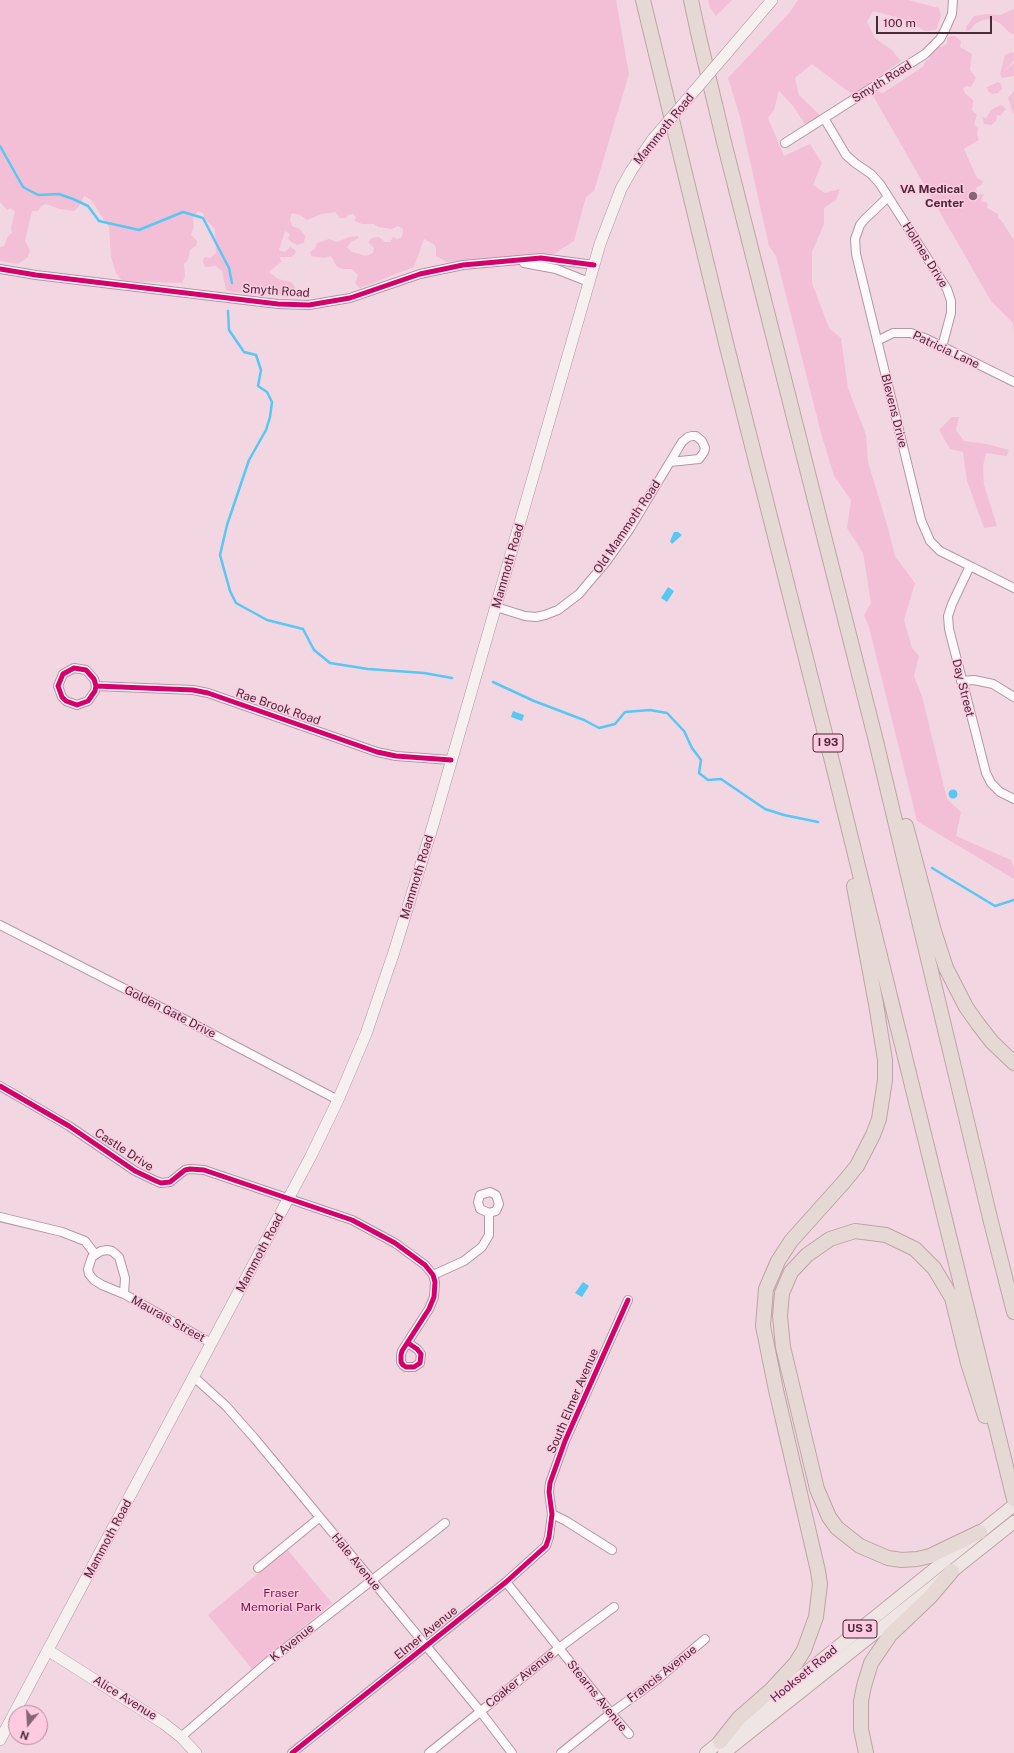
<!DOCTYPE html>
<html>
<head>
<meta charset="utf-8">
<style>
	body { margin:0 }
	#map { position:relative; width:1014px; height:1753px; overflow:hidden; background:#f2d7e2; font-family:"Public Sans",sans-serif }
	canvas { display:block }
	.north { position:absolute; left:8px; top:1705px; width:40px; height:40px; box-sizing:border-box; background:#fecbe1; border:1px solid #b68a9e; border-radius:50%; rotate:198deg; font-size:11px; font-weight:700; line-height:16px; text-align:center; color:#4a2939 }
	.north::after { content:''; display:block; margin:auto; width:14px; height:18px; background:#856674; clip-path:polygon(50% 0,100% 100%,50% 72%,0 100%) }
	.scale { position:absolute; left:876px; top:16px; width:116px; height:18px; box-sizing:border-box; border:2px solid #4a2939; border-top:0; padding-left:5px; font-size:12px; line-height:14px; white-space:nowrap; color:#4a2939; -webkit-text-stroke:3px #fecbe1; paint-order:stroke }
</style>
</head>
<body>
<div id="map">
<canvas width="1014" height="1753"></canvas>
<div class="north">N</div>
<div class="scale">100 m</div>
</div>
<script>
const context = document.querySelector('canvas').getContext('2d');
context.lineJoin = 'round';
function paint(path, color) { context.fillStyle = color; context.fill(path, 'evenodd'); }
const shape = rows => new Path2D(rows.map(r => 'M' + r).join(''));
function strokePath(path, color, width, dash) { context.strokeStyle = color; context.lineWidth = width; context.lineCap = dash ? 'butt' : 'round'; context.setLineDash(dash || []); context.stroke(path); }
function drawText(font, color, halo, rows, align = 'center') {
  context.font = font + ' "Public Sans",sans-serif'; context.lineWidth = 3; context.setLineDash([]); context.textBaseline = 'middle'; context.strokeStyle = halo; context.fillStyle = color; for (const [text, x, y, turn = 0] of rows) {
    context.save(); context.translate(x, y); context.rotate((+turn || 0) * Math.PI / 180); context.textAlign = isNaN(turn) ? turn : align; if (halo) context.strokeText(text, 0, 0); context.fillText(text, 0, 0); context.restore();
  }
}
paint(shape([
	[0,0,616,0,629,74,594,191,586,197,574,241,554,254,447,262,436,256,436,248,434,244,424,239,414,267,360,288,355,283,358,275,352,269,343,269,337,267,331,256,324,258,311,256,310,252,315,249,317,243,329,239,337,242,349,237,358,236,358,239,352,241,347,247,352,252,366,256,373,253,374,248,368,242,372,238,379,237,385,242,390,242,393,237,397,239,402,237,403,229,398,226,392,229,378,227,374,224,362,224,355,221,356,217,353,214,348,215,346,218,340,218,335,212,322,214,307,220,300,215,292,213,290,219,292,226,300,229,305,236,304,243,297,245,291,242,288,238,290,234,285,231,279,250,285,252,290,247,294,249,296,252,292,257,280,257,281,262,269,272,278,279,291,282,295,287,294,297,233,292,226,290,222,271,216,266,205,267,203,262,204,257,210,258,216,253,215,229,205,219,203,213,198,211,193,218,194,226,191,235,197,241,196,246,190,250,188,260,184,264,185,276,182,283,122,281,116,273,111,257,109,227,91,200,84,196,79,206,74,211,60,209,46,204,41,206,38,211,32,211,25,241,30,250,28,257,18,264,0,261,0,247,4,246,8,236,12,233,11,227,15,212,11,208,7,210,0,202],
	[708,0,732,0,716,16,710,8],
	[798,0,908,0,939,8,941,16,936,30,925,31,903,19,873,11,867,22,875,38,892,50,901,61,853,95,812,64,795,78,799,95,821,116,806,126,793,106,779,91,774,110,768,118,784,156,810,144,822,163,813,185,825,193,840,189,836,200,824,208,824,224,812,252,812,283,829,328,841,338,848,388,866,435,868,462,888,528,895,556,915,583,904,620,912,648,919,656,914,676,922,696,947,799,961,812,956,836,1011,860,1014,868,1014,879,917,821,869,627,864,615,871,603,863,553,847,528,851,500,834,476,821,433,776,256,769,246,740,117,728,78,790,12],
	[1014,9,1014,34,1010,33,1001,24,991,19,983,20,975,24,970,30,966,31,966,27,974,16,987,14,1000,15],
	[950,36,955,36,961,41,960,47,972,54,970,70,976,78,971,87,967,86,963,88,965,93,973,100,972,110,977,115,974,124,978,128,977,134,979,140,964,149,977,178,983,181,981,185,976,188,978,195,984,194,981,200,983,202,986,202,988,205,987,208,998,214,998,218,1001,220,1014,240,1014,334,1013,323,991,301,872,94,877,91,883,93,924,66,924,63,930,58,929,55,937,47,942,47,947,44,947,39],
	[1012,52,1014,53,1014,60,1005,71,1014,63,1014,76,1002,78,1000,74,1005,55],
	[998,82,1001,84,1002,89,998,93,992,94,988,91,987,87],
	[1014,91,1014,115,1008,98],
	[1001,105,1006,109,1000,116,997,115,996,121,991,125,984,124,982,117,986,118,992,109],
	[952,417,959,417,956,430,964,441,987,444,1009,450,1007,456,986,453,983,466,984,485,997,526,984,528,967,481,963,452,950,449,939,430],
	[287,1549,332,1603,252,1669,208,1615]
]), '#f3bfd6');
paint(shape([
	[674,532,678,532,682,535,672,544,670,541],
	[668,587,674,591,667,602,661,598],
	[513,711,524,715,522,721,511,717],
	'948.5 794a4.5 4.5 0 1 1 9 0a4.5 4.5 0 1 1-9 0Z',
	[583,1282,589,1286,582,1297,575,1293]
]), '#57c7f6');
strokePath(shape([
	[0,146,23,187,38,195,59,194,73,199,88,206,99,221,139,230,183,212,203,218,229,268,232,283],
	[228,311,229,330,244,352,256,355,261,370,258,386,267,392,272,402,270,417,266,430,249,460,227,525,220,555,230,591,236,603,267,620,303,629,314,650,330,663,368,669,424,673,452,678],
	[493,682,534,701,584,720,599,728,615,724,625,712,650,710,667,713,684,731,692,748,701,760,699,773,708,780,721,779,765,809,784,815,818,822],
	[932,868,995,906,1014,900]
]), '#57c7f6', 2.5);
const street = shape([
	[824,118,846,155,855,163,871,174,880,184,947,289,951,301,951,313,942,347],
	[785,143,925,54,940,39,945,30,952,14,953,0],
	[888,197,864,220,860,225,855,239,856,254,921,520,930,541,940,551,1014,588],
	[524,263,556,269,589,282],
	[0,269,36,275,278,304,309,305,350,298,420,274,463,265,541,258,594,265],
	[877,341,893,333,911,333,927,339,1014,382],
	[970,566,952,604,948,616,949,629,986,773,991,783,1000,792,1014,799],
	[496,607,525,616,536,617,545,615,558,610,579,594,606,562,629,530,682,442,688,437,692,436,696,436,702,441,705,448,704,452,699,459,670,462],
	[961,681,974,680,993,684,1014,697],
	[96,686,94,679,86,670,74,668,63,674,58,686,62,697,66,701,77,705,88,701,95,691,96,686,193,690,208,693,377,752,396,756,451,760],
	[0,925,184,1019,338,1100],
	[0,1086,69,1126,135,1171,156,1181,161,1183,170,1182,185,1170,190,1169,204,1170,352,1220,395,1243,425,1265,433,1275,435,1282,434,1297,429,1309,402,1351,401,1355,401,1362,403,1365,406,1367,414,1367,420,1363,421,1354,417,1349,408,1343],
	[0,1217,62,1232,85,1241,95,1254],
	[107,1250,112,1251,119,1257,125,1278,124,1294,102,1285,94,1280,89,1274,88,1269,92,1257,101,1251,107,1250],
	[433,1275,464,1261,482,1247,489,1235,489,1213,496,1211,499,1204,496,1195,490,1192,480,1195,478,1202,480,1209,489,1213],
	[124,1294,211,1343],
	[194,1377,226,1406,256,1440,480,1711,512,1753],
	[552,1514,566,1521,612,1550],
	[258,1568,319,1518],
	[506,1582,611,1713,629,1734],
	[181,1737,269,1661,445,1523],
	[292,1753,506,1582,546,1546,549,1537,552,1514,549,1492,550,1483,565,1441,628,1300],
	[429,1753,559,1648,614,1607],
	[561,1753,611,1713,658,1679,705,1639]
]);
const secondary = shape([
	[726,54,772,0],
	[49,1651,163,1723,181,1737,196,1753],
	[0,1740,311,1156,338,1100,366,1034,394,952,433,825,600,244,621,189,631,171,653,139]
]);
const primary = shape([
	[706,1753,1014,1505],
	[724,1753,1014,1522]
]);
const highway = shape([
	[643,0,727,347,833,765,1014,1499],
	[691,0,699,37,724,142,875,737,991,1222,1014,1312],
	[906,826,934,931,946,968,966,1007,978,1024,992,1042,1014,1063],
	[980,1532,930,1556,917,1559,902,1560,888,1558,860,1546,837,1528,829,1517,817,1489,783,1347,780,1316,782,1293,791,1272,807,1255,830,1239,855,1231,886,1235,915,1249,934,1268,952,1298,968,1363,985,1416],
	[720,1742,739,1718,771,1690,796,1663,804,1650,816,1617,820,1584,818,1571,776,1390,763,1326,766,1289,778,1261,791,1241,843,1183,857,1166,873,1135,879,1119,885,1080,885,1060,876,1004,854,886],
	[866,1753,861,1729,861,1701,864,1686,871,1663,890,1635,930,1597,952,1571]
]);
strokePath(street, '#b298a4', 10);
strokePath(secondary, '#b298a4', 12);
strokePath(primary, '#bda5a5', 14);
strokePath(highway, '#bda5a5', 16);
strokePath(street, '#fdf9fb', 8);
strokePath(secondary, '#f6f0f0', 11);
strokePath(primary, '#efe5e4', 12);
strokePath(highway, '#e6d9d5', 14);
const secondaryBridge = shape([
	[653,139,726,54]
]);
strokePath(secondaryBridge, '#b298a4', 12, []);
strokePath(secondaryBridge, '#f6f0f0', 11);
strokePath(shape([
	[0,269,36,275,278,304,309,305,350,298,420,274,463,265,541,258,594,265],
	[96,686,94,679,86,670,74,668,63,674,58,686,62,697,66,701,77,705,88,701,95,691,96,686,193,690,208,693,377,752,396,756,451,760],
	[0,1086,69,1126,135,1171,156,1181,161,1183,170,1182,185,1170,190,1169,204,1170,352,1220,395,1243,425,1265,433,1275,435,1282,434,1297,429,1309,402,1351,401,1355,401,1362,403,1365,406,1367,414,1367,420,1363,421,1354,417,1349,408,1343],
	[292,1753,506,1582,546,1546,549,1537,552,1514,549,1492,550,1483,565,1441,628,1300]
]), '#d6006c', 5);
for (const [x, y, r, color] of [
	[973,196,5,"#856674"]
]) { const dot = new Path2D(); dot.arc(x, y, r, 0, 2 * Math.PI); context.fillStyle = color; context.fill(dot); strokePath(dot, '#fecbe1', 1.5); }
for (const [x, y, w] of [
	[828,743,30],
	[860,1629,34]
]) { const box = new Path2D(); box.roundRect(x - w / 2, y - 9, w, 18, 3); context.fillStyle = '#fecbe1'; context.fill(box); strokePath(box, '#4a2939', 1); }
drawText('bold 11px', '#4a2939', null, [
	["I 93",828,743],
	["US 3",860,1629]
]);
drawText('12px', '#4a2939', '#fecbe1', [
	["Smyth Road",882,82,-32],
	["Mammoth Road",664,129,-51],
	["Holmes Drive",925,255,58],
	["Smyth Road",276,291,4],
	["Patricia Lane",946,350,25],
	["Blevens Drive",894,411,76],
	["Old Mammoth Road",627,527,-56],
	["Mammoth Road",508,566,-74],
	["Day Street",963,688,76],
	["Rae Brook Road",278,707,19],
	["Mammoth Road",417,877,-73],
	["Golden Gate Drive",170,1012,27],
	["Castle Drive",124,1150,33],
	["Mammoth Road",260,1253,-62],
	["Maurais Street",168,1319,29],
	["South Elmer Avenue",573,1401,-67],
	["Mammoth Road",108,1539,-62],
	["Hale Avenue",356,1562,51],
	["Elmer Avenue",426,1633,-39],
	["K Avenue",292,1643,-39],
	["Francis Avenue",662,1674,-38],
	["Hooksett Road",804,1674,-39],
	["Coaker Avenue",520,1679,-39],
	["Stearns Avenue",597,1696,51],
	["Alice Avenue",125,1698,32]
]);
drawText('bold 12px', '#4a2939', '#fecbe1', [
	["VA Medical",964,189],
	["Center",964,203]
], 'right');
drawText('12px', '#79154f', '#fecbe1', [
	["Fraser",281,1593],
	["Memorial Park",281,1607]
]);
</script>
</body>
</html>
